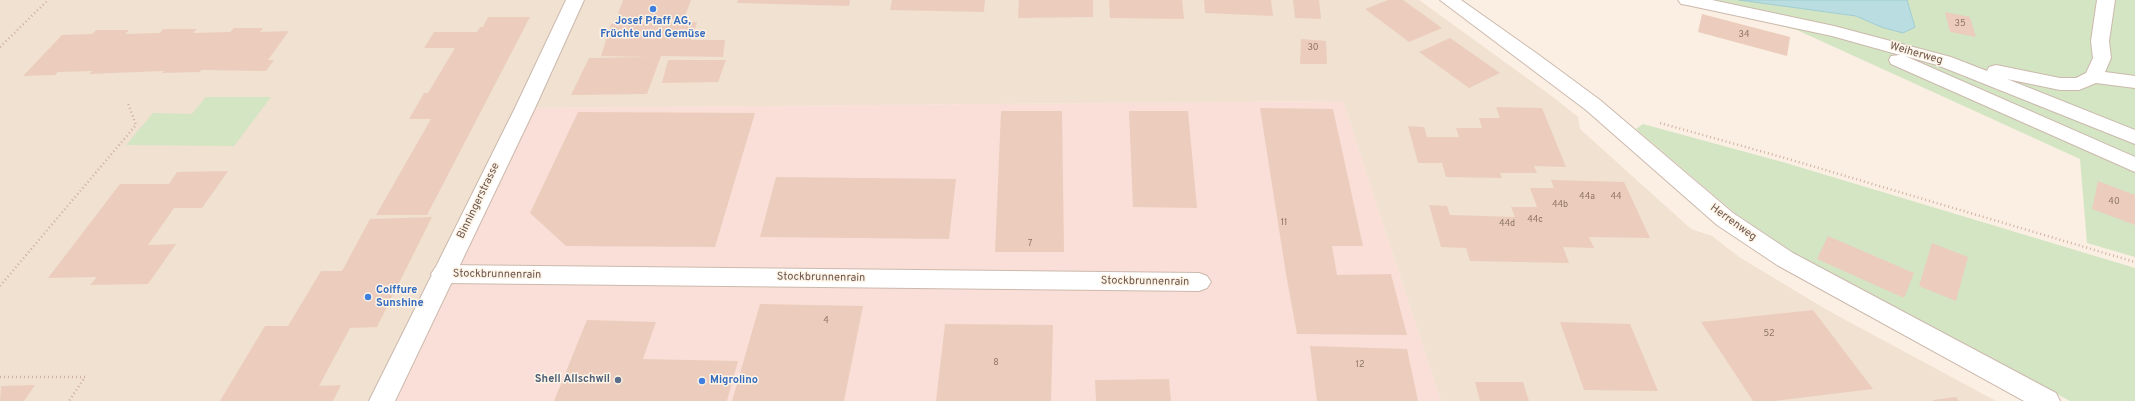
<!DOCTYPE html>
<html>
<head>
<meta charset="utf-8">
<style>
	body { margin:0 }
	canvas { display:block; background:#faefe2 }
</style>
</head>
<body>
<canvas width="2135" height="401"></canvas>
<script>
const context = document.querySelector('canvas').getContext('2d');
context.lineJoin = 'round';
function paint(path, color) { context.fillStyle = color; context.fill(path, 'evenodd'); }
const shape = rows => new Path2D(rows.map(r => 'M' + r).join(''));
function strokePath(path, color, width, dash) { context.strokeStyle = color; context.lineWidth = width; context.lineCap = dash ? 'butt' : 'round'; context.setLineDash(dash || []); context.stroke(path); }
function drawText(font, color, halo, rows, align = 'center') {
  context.font = font + ' Overpass,sans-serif'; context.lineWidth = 3; context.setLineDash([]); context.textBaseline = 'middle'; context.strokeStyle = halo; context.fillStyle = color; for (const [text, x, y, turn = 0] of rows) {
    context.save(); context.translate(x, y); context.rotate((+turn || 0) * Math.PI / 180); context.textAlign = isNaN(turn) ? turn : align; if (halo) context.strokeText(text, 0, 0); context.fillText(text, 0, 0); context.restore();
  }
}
paint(shape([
	[0,0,1419,0,1553,97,1578,117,1580,129,1691,229,1712,236,1739,257,1827,310,1996,401,1441,401,1343,101,525,108,382,401,0,401]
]), '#f0e1d1');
paint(shape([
	[1343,101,1441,401,383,401,525,108]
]), '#f9dfd7');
paint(shape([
	[1680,0,1739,0,1856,16,1881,27,1915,27,1907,0,2135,0,2135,257,2087,243,2080,159,1797,30],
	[206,97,271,97,234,146,126,145,153,113,192,114],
	[1643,124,1786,163,2135,268,2135,401,2070,401,1804,260,1736,214,1636,129]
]), '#d3e5c3');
const water = shape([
	[1739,0,1907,0,1915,27,1903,33,1881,27,1856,16,1739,0]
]);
paint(water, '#b9dde1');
strokePath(water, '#a0cdd2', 1);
paint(shape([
	[623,0,691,0,684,19,616,20],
	[738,0,850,0,849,6,737,3],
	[892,0,985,0,984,12,890,10],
	[1019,0,1093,0,1093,17,1018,18],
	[1109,0,1182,0,1184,19,1110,18],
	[1204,0,1271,0,1273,16,1205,13],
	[1293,0,1319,0,1321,19,1295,18],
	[1388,0,1403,0,1442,28,1409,42,1365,9],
	[1945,12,1970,17,1976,37,1950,32],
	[1702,14,1790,37,1787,56,1698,32],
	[488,17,530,17,427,215,376,215,431,119,409,119,424,93,428,93,455,48,424,48,434,32,477,32,480,27,483,27],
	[697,22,691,40,725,40,723,57,661,56,647,94,571,95,589,58,648,57,601,56,611,24],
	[234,28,263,28,260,32,289,31,268,60,274,60,266,71,201,70,200,72,162,73,164,71,89,74,92,71,58,72,55,75,23,76,62,35,92,34,96,30,129,30,125,34,160,33,163,29,197,29,193,33,230,32],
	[1450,38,1500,73,1469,88,1419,52],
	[1301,39,1326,41,1327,64,1300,64],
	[668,60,726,60,718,82,662,83],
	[1496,107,1542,108,1566,167,1534,166,1537,173,1500,173,1502,178,1446,177,1442,163,1418,163,1408,126,1424,127,1427,137,1459,137,1456,128,1482,128,1479,118,1500,118],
	[1260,108,1333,109,1363,246,1332,246,1337,275,1391,274,1407,335,1297,334,1286,274],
	[1001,111,1062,111,1064,252,995,252],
	[1129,111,1188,111,1197,208,1133,207],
	[578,112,755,113,715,247,566,246,530,213],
	[228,171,202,208,174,208,148,245,176,244,148,284,90,285,97,277,48,278,120,184,169,184,177,172],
	[776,177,956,179,949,239,760,237],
	[1551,180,1624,182,1650,238,1589,237,1594,248,1563,247,1569,263,1470,261,1466,248,1441,247,1429,205,1447,206,1450,215,1515,217,1511,207,1537,207,1530,188,1554,188],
	[2098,181,2135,195,2135,225,2092,209],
	[432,217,377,327,350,328,319,386,341,385,333,401,220,401,265,326,288,326,321,271,342,271,370,219],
	[1828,236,1914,273,1904,298,1817,259],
	[1932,243,1968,257,1956,301,1919,286],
	[760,304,863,306,844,401,732,401],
	[1813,310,1873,389,1774,401,1753,401,1701,322],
	[587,320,656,322,643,359,738,361,727,401,554,401],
	[1560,322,1630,324,1658,391,1584,390],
	[945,324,1053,325,1051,401,936,401],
	[1310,346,1407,349,1418,401,1317,401],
	[1169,379,1171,401,1096,401,1095,380],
	[1475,382,1523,382,1529,401,1480,401],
	[35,385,24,401,0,401,1,386],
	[1956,397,1959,401,1933,401,1933,400]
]), '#eccdbd');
const service = shape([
	[1678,0,1712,0,1834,26,1951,57,1987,71,1989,67,1996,65,2060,78,2076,78,2086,73,2093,58,2091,41,2097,0,2115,0,2109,41,2111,58,2105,72,2135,76,2135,88,2096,83,2079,90,2060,90,2007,79,2135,130,2135,144,1937,65,1905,56,2135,157,2135,172,1891,64,1889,60,1891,56,1900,55,1832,36,1687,5,1681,4,1678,0]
]);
const minor = shape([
	[1440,0,1461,0,1539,55,1600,100,1733,213,1793,253,2056,393,2060,401,2024,401,1777,265,1717,225,1586,110,1440,0],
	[443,265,1199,273,1207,276,1211,282,1207,288,1199,291,443,283,435,280,431,274,435,268,443,265]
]);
const tertiary = shape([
	[566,0,584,0,535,108,395,401,369,401,515,108,566,0]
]);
strokePath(service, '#ccb9ad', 2);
strokePath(minor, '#ccb9ad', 2);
strokePath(tertiary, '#ccb9ad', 2);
strokePath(shape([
	[0,47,48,0],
	[1660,123,1785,158,2135,262],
	[0,286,136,125,128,103],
	[0,377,85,377,69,401]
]), '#d1b0a0', 2.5, [1, 3]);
paint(service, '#fff');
paint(minor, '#fff');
paint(tertiary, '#fff');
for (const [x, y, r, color] of [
	[653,9,4,"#3f7fe0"],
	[368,297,4,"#3f7fe0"],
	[618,380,4,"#5c6f8a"],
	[702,381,4,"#3f7fe0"]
]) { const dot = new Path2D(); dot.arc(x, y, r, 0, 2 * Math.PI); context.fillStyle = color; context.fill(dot); strokePath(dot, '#fdf4e8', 1.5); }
drawText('9px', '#8e7468', null, [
	["35",1960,24],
	["34",1744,35],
	["30",1313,48],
	["44a",1587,197],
	["44",1616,197],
	["40",2114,202],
	["44b",1560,205],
	["44c",1535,220],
	["11",1284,223],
	["44d",1507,224],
	["7",1030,244],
	["4",826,321],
	["52",1769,334],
	["8",996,363],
	["12",1360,365]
]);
drawText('bold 11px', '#366cbe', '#fdf4e8', [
	["Josef Pfaff AG,",653,22,"center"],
	["Früchte und Gemüse",653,35,"center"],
	["Coiffure",376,291],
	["Sunshine",376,304],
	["Migrolino",710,381]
], 'left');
drawText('11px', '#6f564b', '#fdf4e8', [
	["Weiherweg",1916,54,16],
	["Binningerstrasse",479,201,-64],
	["Herrenweg",1733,223,36],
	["Stockbrunnenrain",497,275,1],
	["Stockbrunnenrain",821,278,1],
	["Stockbrunnenrain",1145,282,1]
]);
drawText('bold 11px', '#4e5e75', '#fdf4e8', [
	["Shell Allschwil",610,380]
], 'right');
</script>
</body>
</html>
